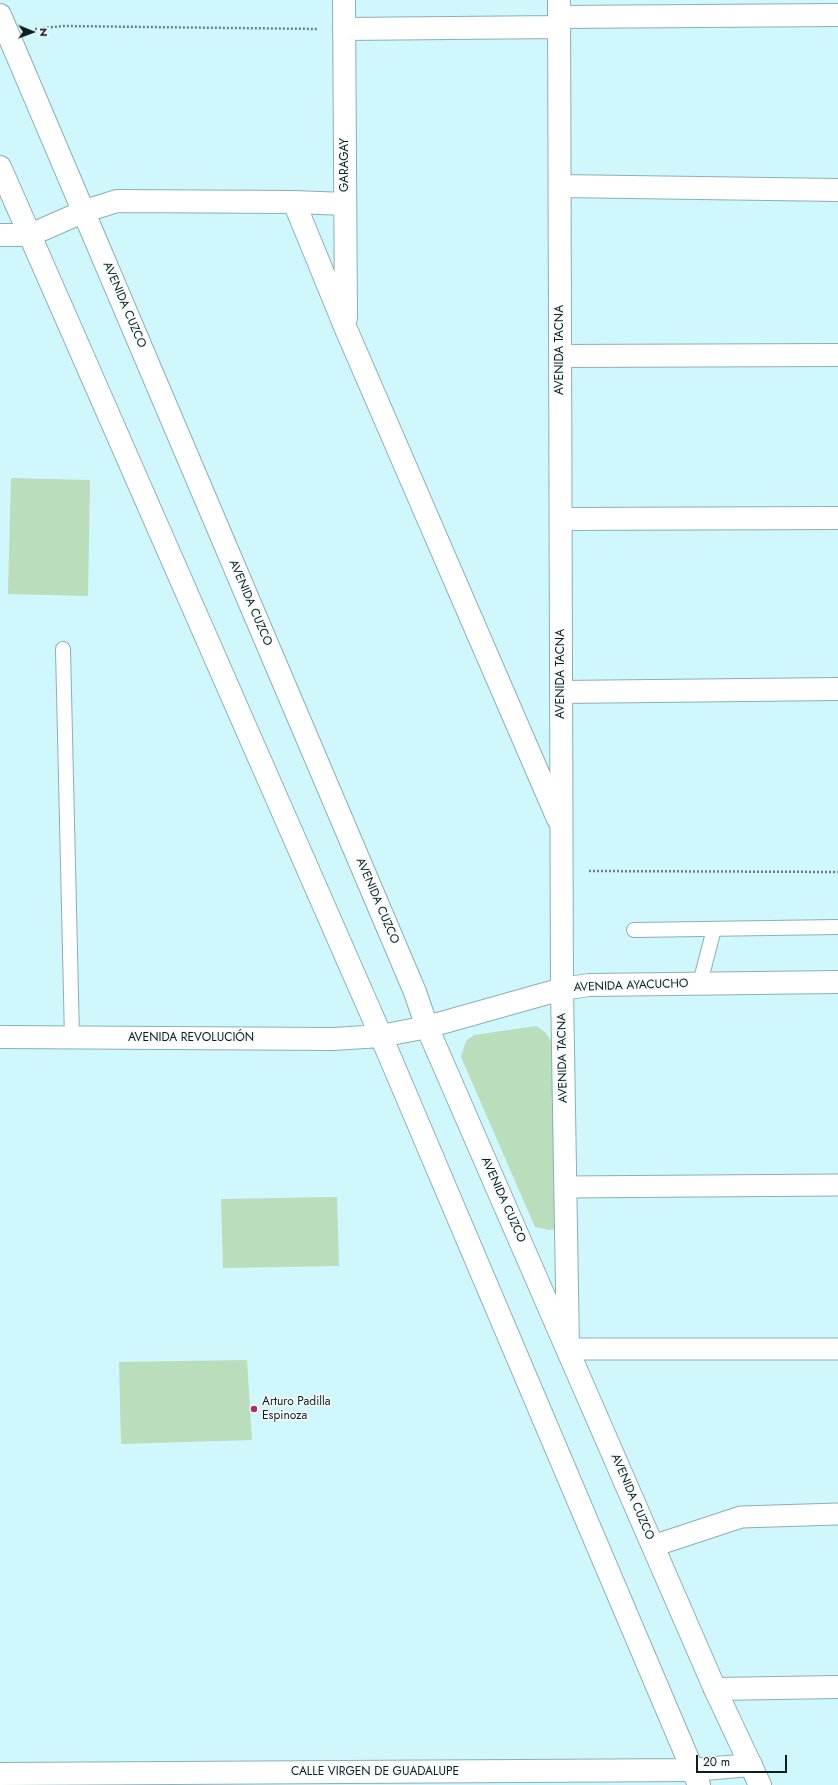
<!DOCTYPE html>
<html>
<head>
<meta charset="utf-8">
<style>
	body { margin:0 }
	#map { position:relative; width:838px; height:1785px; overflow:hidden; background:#cff7fc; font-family:Jost,sans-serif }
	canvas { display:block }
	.north { position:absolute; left:12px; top:12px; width:40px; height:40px; -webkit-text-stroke:3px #f5fdfe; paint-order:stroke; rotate:91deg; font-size:11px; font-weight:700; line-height:16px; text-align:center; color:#0e1d1f }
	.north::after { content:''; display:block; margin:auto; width:14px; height:18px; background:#0e1d1f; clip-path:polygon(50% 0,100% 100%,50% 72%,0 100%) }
	.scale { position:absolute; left:696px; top:1755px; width:91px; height:18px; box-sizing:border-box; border:2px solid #0e1d1f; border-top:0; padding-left:5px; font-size:12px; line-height:14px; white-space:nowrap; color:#0e1d1f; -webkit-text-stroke:3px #f5fdfe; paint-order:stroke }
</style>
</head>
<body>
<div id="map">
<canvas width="838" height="1785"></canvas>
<div class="north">N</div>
<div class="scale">20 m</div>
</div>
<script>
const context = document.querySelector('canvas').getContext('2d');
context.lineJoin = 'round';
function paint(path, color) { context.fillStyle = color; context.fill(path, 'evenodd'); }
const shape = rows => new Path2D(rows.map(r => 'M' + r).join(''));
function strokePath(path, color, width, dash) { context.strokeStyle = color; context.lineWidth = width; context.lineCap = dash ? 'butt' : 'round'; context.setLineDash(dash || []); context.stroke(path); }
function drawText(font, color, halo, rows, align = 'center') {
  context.font = font + ' Jost,sans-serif'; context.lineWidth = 3; context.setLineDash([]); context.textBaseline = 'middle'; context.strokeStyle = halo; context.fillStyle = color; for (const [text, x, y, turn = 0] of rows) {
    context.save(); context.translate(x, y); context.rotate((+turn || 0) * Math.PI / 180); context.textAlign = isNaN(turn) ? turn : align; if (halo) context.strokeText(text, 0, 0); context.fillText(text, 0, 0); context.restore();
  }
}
paint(shape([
	[11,478,90,480,88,596,8,594],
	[536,1026,545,1032,551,1041,568,1221,561,1228,549,1230,535,1227,461,1057,466,1041,474,1035],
	[337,1197,339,1266,223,1268,221,1199],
	[247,1360,252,1440,121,1444,119,1362]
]), '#baddbc');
const service = shape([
	[63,649,72,1038],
	[634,930,838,927],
	[700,983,714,929]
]);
const pedestrian = shape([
	[566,1187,838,1185],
	[568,1349,838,1349],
	[653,1546,741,1517,838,1514]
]);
const minor = shape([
	[344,0,346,318],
	[559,0,562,989,568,1349],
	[559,17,838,15],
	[344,29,559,27],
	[560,186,838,190],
	[294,202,346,329,558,819],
	[0,235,30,235,85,211,117,201,294,202,345,204],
	[560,356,838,355],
	[561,519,838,518],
	[561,692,838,689],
	[715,1689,838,1687],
	[0,1774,692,1770,751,1765]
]);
const tertiary = shape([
	[0,15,415,992,427,1027,715,1689,760,1785],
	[0,167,381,1036,699,1785],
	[0,1037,333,1039,381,1036,427,1027,562,989,589,985,838,982]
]);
strokePath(service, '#8ab0b5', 16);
strokePath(pedestrian, '#8ab0b5', 23);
strokePath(minor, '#8ab0b5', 24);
strokePath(tertiary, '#8ab0b5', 24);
strokePath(shape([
	[35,29,63,26,318,29],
	[589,871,838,872]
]), '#688386', 2.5, [2, 2]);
strokePath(service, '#fff', 14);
strokePath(pedestrian, '#fff', 21);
strokePath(minor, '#fff', 22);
strokePath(tertiary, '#fff', 22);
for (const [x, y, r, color] of [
	[254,1409,4,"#b22b6f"]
]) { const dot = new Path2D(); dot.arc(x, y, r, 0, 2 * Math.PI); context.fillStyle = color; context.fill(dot); strokePath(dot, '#f5fdfe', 1.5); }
drawText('12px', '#0e1d1f', '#f5fdfe', [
	["GARAGAY",345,165,-90],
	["AVENIDA CUZCO",124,305,67],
	["AVENIDA TACNA",560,350,-90],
	["AVENIDA CUZCO",250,603,67],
	["AVENIDA TACNA",561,674,-90],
	["AVENIDA CUZCO",377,901,67],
	["AVENIDA AYACUCHO",631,986,-2],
	["AVENIDA REVOLUCIÓN",191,1038],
	["AVENIDA TACNA",563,1058,-91],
	["AVENIDA CUZCO",503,1200,66],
	["AVENIDA CUZCO",632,1497,67],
	["CALLE VIRGEN DE GUADALUPE",375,1772]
]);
drawText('12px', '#0e1d1f', '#f5fdfe', [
	["Arturo Padilla",262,1402],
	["Espinoza",262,1416]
], 'left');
</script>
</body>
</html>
